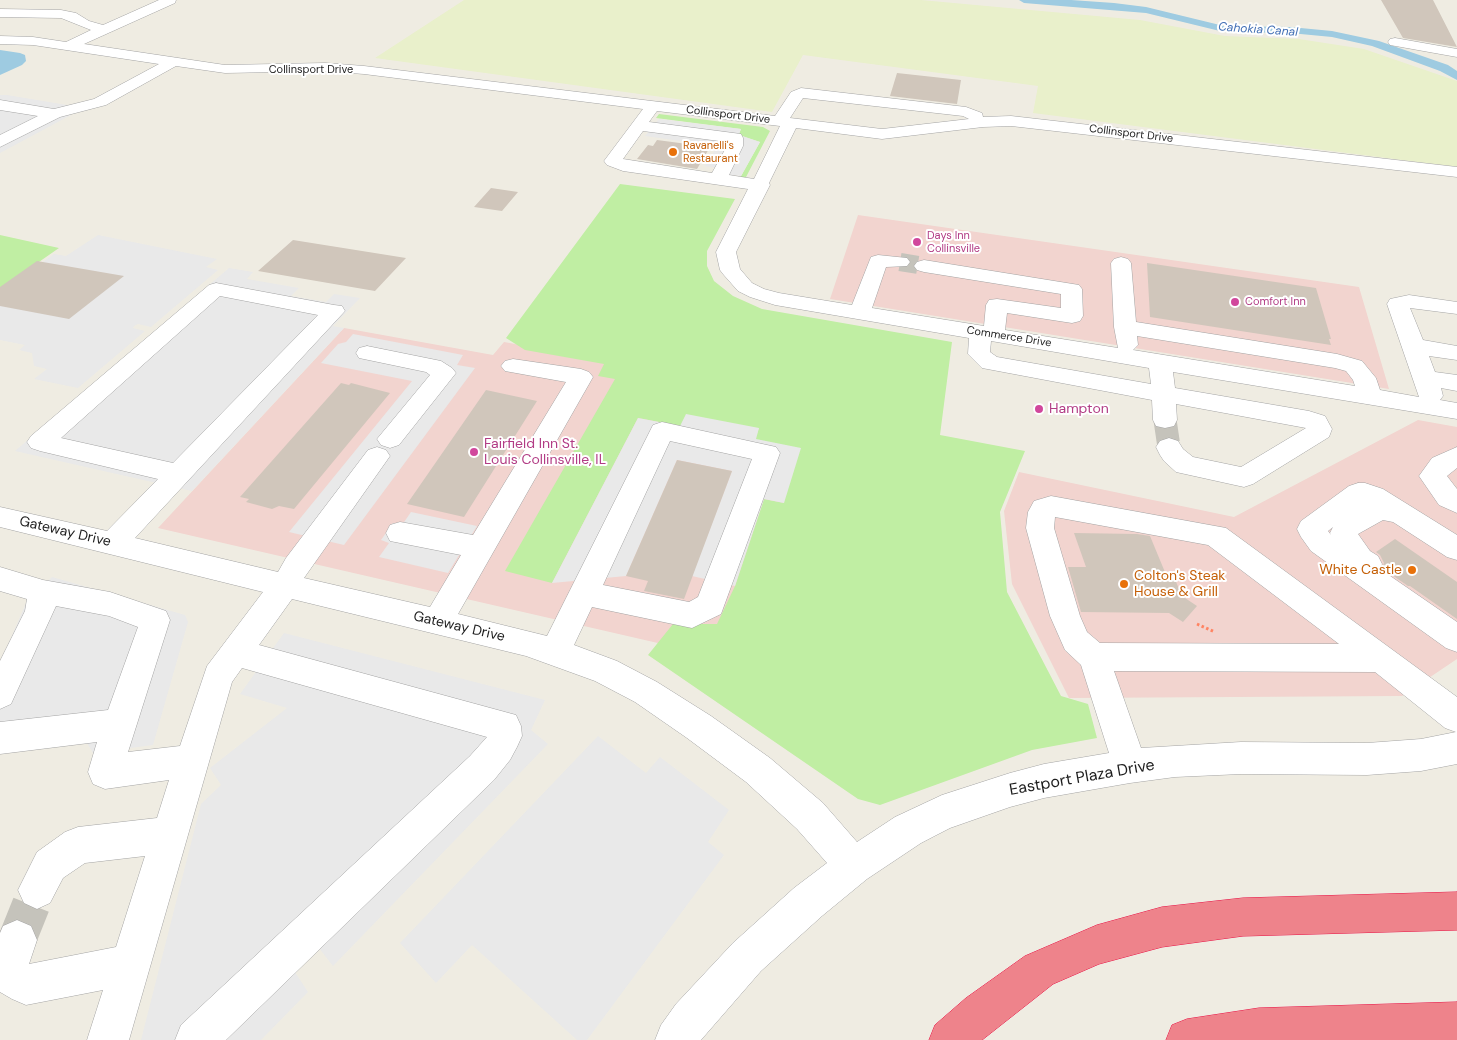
<!DOCTYPE html>
<html>
<head>
<meta charset="utf-8">
<style>
	body { margin:0 }
	canvas { display:block; background:#efece2 }
</style>
</head>
<body>
<canvas width="1457" height="1040"></canvas>
<script>
const context = document.querySelector('canvas').getContext('2d');
context.lineJoin = 'round';
function paint(path, color) { context.fillStyle = color; context.fill(path, 'evenodd'); }
const shape = rows => new Path2D(rows.map(r => 'M' + r).join(''));
function strokePath(path, color, width, dash) { context.strokeStyle = color; context.lineWidth = width; context.lineCap = dash ? 'butt' : 'round'; context.setLineDash(dash || []); context.stroke(path); }
function drawText(font, color, halo, rows, align = 'center') {
  context.font = font + ' "DM Sans",sans-serif'; context.lineWidth = 4; context.setLineDash([]); context.textBaseline = 'middle'; context.strokeStyle = halo; context.fillStyle = color; for (const [text, x, y, turn = 0] of rows) {
    context.save(); context.translate(x, y); context.rotate((+turn || 0) * Math.PI / 180); context.textAlign = isNaN(turn) ? turn : align; if (halo) context.strokeText(text, 0, 0); context.fillText(text, 0, 0); context.restore();
  }
}
paint(shape([
	[858,215,1359,287,1389,389,830,299],
	[344,328,493,355,504,342,626,364,818,439,749,664,158,528],
	[1418,420,1457,427,1457,659,1402,696,1069,698,1012,584,1004,511,1019,472,1234,517]
]), '#f2d4cf');
paint(shape([
	[464,0,921,0,1140,20,1225,36,1299,39,1364,49,1457,81,1457,167,1033,113,1038,86,803,55,772,112,375,58]
]), '#e9f0cb');
paint(shape([
	[659,114,763,127,770,131,745,179,740,178,760,142,742,136,739,134,741,129,656,118],
	[620,184,735,199,707,251,707,266,714,281,733,296,762,309,952,342,940,435,1025,451,1000,512,1007,592,1061,696,1088,704,1097,738,1032,750,880,805,858,799,648,655,673,624,717,624,735,586,764,499,784,503,755,439,759,428,680,426,638,418,552,583,505,571,615,379,598,376,604,364,525,350,506,338],
	[0,235,59,248,0,289]
]), '#c0eea3');
paint(shape([
	[0,95,7,95,79,107,67,114,71,115,0,153],
	[659,119,741,129,739,134,742,136,760,142,741,176,714,173,716,168,705,166,716,148,728,150,731,143,726,142,723,147,645,136],
	[98,235,217,259,206,267,218,270,151,327,138,324,134,326,133,328,145,331,78,388,34,379,47,369,34,366,32,353,19,350,25,345,0,340,0,292,54,254,66,256],
	[229,268,253,272,247,279,299,288,291,296,326,302,334,294,360,298,333,326,344,328,192,491,15,451],
	[353,334,463,355,457,365,475,368,344,545,289,532,412,381,321,363,338,344,346,342],
	[686,414,759,428,756,439,801,448,784,503,764,499,735,586,692,576,732,471,677,460,626,576,552,583,638,418,680,426],
	[411,512,477,526,448,573,379,557,389,543,381,540,393,523,402,525],
	[52,577,185,615,188,622,153,745,93,753,87,743,0,754,0,664,26,603],
	[284,633,545,700,531,730,548,744,333,966,315,943,291,966,308,992,261,1040,141,1040,201,804,221,785,210,768,287,708,240,694],
	[598,736,646,773,660,757,729,810,708,842,724,855,587,1040,577,1040,472,945,436,983,400,943]
]), '#e9e9e9');
paint(shape([
	[0,50,20,53,25,55,26,61,22,65,0,75]
]), '#9ecbe1');
paint(shape([
	[1019,0,1071,0,1114,3,1146,7,1224,26,1290,27,1332,31,1379,41,1448,65,1457,71,1457,80,1440,71,1372,46,1332,37,1290,33,1224,32,1146,13,1024,3,1019,0]
]), '#9ecbe1');
paint(shape([
	[1381,0,1433,0,1457,47,1403,38],
	[897,73,961,80,957,104,890,96],
	[657,140,710,147,697,169,637,159,648,145,653,146],
	[491,188,518,192,502,211,474,207],
	[293,240,406,258,375,291,258,271],
	[37,261,124,276,69,319,0,306,0,287],
	[1147,263,1316,288,1331,339,1329,339,1331,345,1150,317],
	[341,383,349,385,351,383,390,393,294,509,279,506,272,509,246,502,249,499,240,497],
	[486,390,537,401,464,517,407,504],
	[677,460,732,471,684,599,644,591,648,581,626,576],
	[1074,533,1137,534,1150,536,1167,577,1174,577,1182,596,1197,606,1183,622,1169,613,1081,612,1068,567,1086,567],
	[1395,539,1457,582,1457,619,1410,586,1408,586,1382,568,1384,563,1380,555,1376,552]
]), '#d0c6bb');
strokePath(shape([
	[900,262,924,266]
]), '#c5c3bb', 18, [18, 9]);
strokePath(shape([
	[1165,420,1169,447]
]), '#c5c3bb', 23, [23, 12]);
strokePath(shape([
	[17,940,37,890]
]), '#c5c3bb', 38, [38, 19]);
const minor = shape([
	[159,0,176,0,175,3,84,44,225,65,325,63,364,66,775,116,791,92,801,88,966,107,982,113,983,117,1011,116,1457,167,1457,177,1011,126,983,127,882,139,796,128,769,183,770,185,736,252,740,269,752,283,764,289,779,293,852,305,871,257,878,255,907,258,910,262,907,266,886,267,872,308,984,326,986,305,989,300,997,299,1061,308,1061,294,924,272,917,270,914,266,917,262,924,260,1079,285,1082,289,1083,316,1080,321,1072,323,1007,313,1005,330,1118,348,1114,327,1111,263,1114,259,1121,257,1128,259,1131,263,1136,322,1337,354,1362,361,1376,378,1380,390,1419,397,1387,304,1390,299,1409,295,1457,302,1457,314,1410,308,1423,340,1457,346,1457,360,1429,356,1435,372,1457,375,1457,391,1441,388,1443,396,1440,400,1457,403,1457,419,1173,372,1175,388,1309,411,1325,416,1332,429,1329,437,1253,484,1244,487,1176,472,1164,461,1160,455,1156,447,1160,441,1169,438,1178,441,1183,449,1193,457,1241,467,1306,428,1176,404,1177,420,1174,426,1165,428,1156,426,1153,420,1152,400,982,368,968,354,969,338,775,305,750,297,738,291,723,274,720,270,716,252,748,189,623,171,607,165,604,161,643,109,364,74,325,71,225,73,176,66,106,105,60,117,0,147,0,135,38,116,0,110,0,100,54,109,94,99,159,64,33,45,0,44,0,36,33,37,66,42,91,30,61,18,0,17,0,9,61,10,76,13,89,21,103,25,159,0],
	[803,98,963,116,969,119,882,129,790,118,803,98],
	[657,111,780,126,754,179,729,175,743,146,743,138,741,134,649,122,657,111],
	[643,131,727,142,727,146,712,173,623,159,643,131],
	[1137,336,1335,368,1346,371,1353,380,1355,386,1133,350,1138,345,1137,336],
	[991,341,1149,368,1151,384,997,357,990,352,991,341],
	[1395,38,1457,49,1457,57,1390,45,1388,42,1390,39,1395,38],
	[216,283,334,305,342,306,345,311,135,538,278,572,286,558,368,450,377,447,386,450,390,456,304,578,430,607,461,555,390,541,386,533,390,525,400,522,473,535,566,382,505,371,501,366,505,361,513,359,581,369,589,372,593,377,458,614,547,636,653,425,662,422,776,447,780,453,721,614,692,628,592,607,574,645,617,661,657,682,711,716,770,758,823,803,857,842,895,817,942,795,1010,773,1044,764,1109,753,1081,665,1065,650,1050,616,1026,528,1028,512,1034,501,1051,496,1226,528,1457,697,1457,764,1421,771,1367,775,1241,774,1175,777,1130,783,1044,798,1010,807,950,828,921,843,867,879,822,916,761,971,701,1040,655,1040,661,1025,676,1004,733,943,794,888,827,863,797,829,746,782,687,738,635,702,595,681,526,656,292,599,259,645,516,715,521,726,522,736,517,747,510,760,494,780,226,1040,175,1040,181,1025,470,756,487,737,242,668,232,682,129,1040,87,1040,103,990,26,1005,12,999,0,992,0,933,3,926,17,920,31,926,37,940,29,964,116,947,145,856,85,863,63,878,50,903,37,909,24,903,18,890,37,852,65,832,78,827,157,818,169,780,105,789,93,784,88,772,97,742,0,754,0,722,108,710,138,627,109,616,56,606,11,704,0,709,0,661,25,611,27,599,0,591,0,567,43,580,110,592,166,611,170,620,128,752,180,746,207,666,263,592,0,527,0,507,107,531,158,479,40,451,31,448,27,442,31,436,209,285,216,283],
	[220,296,318,315,173,463,61,438,220,296],
	[670,441,752,459,698,597,689,602,603,585,670,441],
	[1055,517,1208,545,1339,644,1100,643,1087,632,1080,616,1054,528,1055,517],
	[1114,671,1375,672,1445,728,1456,732,1421,739,1367,743,1241,742,1141,748,1114,671],
	[367,346,441,361,452,368,456,373,399,445,390,448,381,445,377,439,430,375,426,372,359,358,356,353,359,348,367,346],
	[1457,447,1457,468,1447,476,1457,489,1457,513,1439,505,1419,476,1432,458,1457,447],
	[1358,483,1365,483,1383,489,1457,535,1457,560,1447,557,1393,522,1383,520,1358,534,1370,551,1378,556,1382,564,1380,569,1457,622,1457,652,1446,648,1311,551,1301,537,1297,529,1301,521,1349,486,1358,483],
	[1333,527,1330,533,1331,535,1328,531,1333,527]
]);
const highway = shape([
	[1457,892,1457,930,1243,936,1162,947,1099,964,1053,984,982,1040,929,1040,935,1025,966,998,1025,956,1097,925,1162,907,1243,898,1457,892],
	[1457,1002,1457,1040,1166,1040,1172,1025,1187,1019,1259,1008,1457,1002]
]);
strokePath(minor, '#a4a4a4', 1);
strokePath(highway, '#e81547', 1);
strokePath(shape([
	[1197,624,1215,632]
]), '#ff8463', 3, [2.5, 2.5]);
paint(minor, '#fff');
paint(highway, '#ee838b');
for (const [x, y, r, color] of [
	[673,152,5,"#e8710a"],
	[917,242,5,"#d1479c"],
	[1235,302,5,"#d1479c"],
	[1039,409,5,"#d1479c"],
	[474,452,5,"#d1479c"],
	[1412,570,5,"#e8710a"],
	[1124,584,5,"#e8710a"]
]) { const dot = new Path2D(); dot.arc(x, y, r, 0, 2 * Math.PI); context.fillStyle = color; context.fill(dot); strokePath(dot, '#fff', 2); }
drawText('11px', '#1d1d1d', '#fff', [
	["Collinsport Drive",311,70],
	["Collinsport Drive",728,115,7],
	["Collinsport Drive",1131,134,7],
	["Commerce Drive",1009,337,9]
]);
drawText('11px', '#c56008', '#fff', [
	["Ravanelli's",683,146],
	["Restaurant",683,159]
], 'left');
drawText('11px', '#b23c85', '#fff', [
	["Days Inn",927,236],
	["Collinsville",927,249],
	["Comfort Inn",1245,302]
], 'left');
drawText('italic 12px', '#426fb5', '#fff', [
	["Cahokia Canal",1258,30,4]
]);
drawText('14px', '#b23c85', '#fff', [
	["Hampton",1049,409],
	["Fairfield Inn St.",484,444],
	["Louis Collinsville, IL",484,460]
], 'left');
drawText('14px', '#1d1d1d', '#fff', [
	["Gateway Drive",65,532,13],
	["Gateway Drive",459,627,13]
]);
drawText('14px', '#c56008', '#fff', [
	["White Castle",1402,570],
	["Colton's Steak",1134,576,"left"],
	["House & Grill",1134,592,"left"]
], 'right');
drawText('16px', '#1d1d1d', '#fff', [
	["Eastport Plaza Drive",1082,778,-10]
]);
</script>
</body>
</html>
